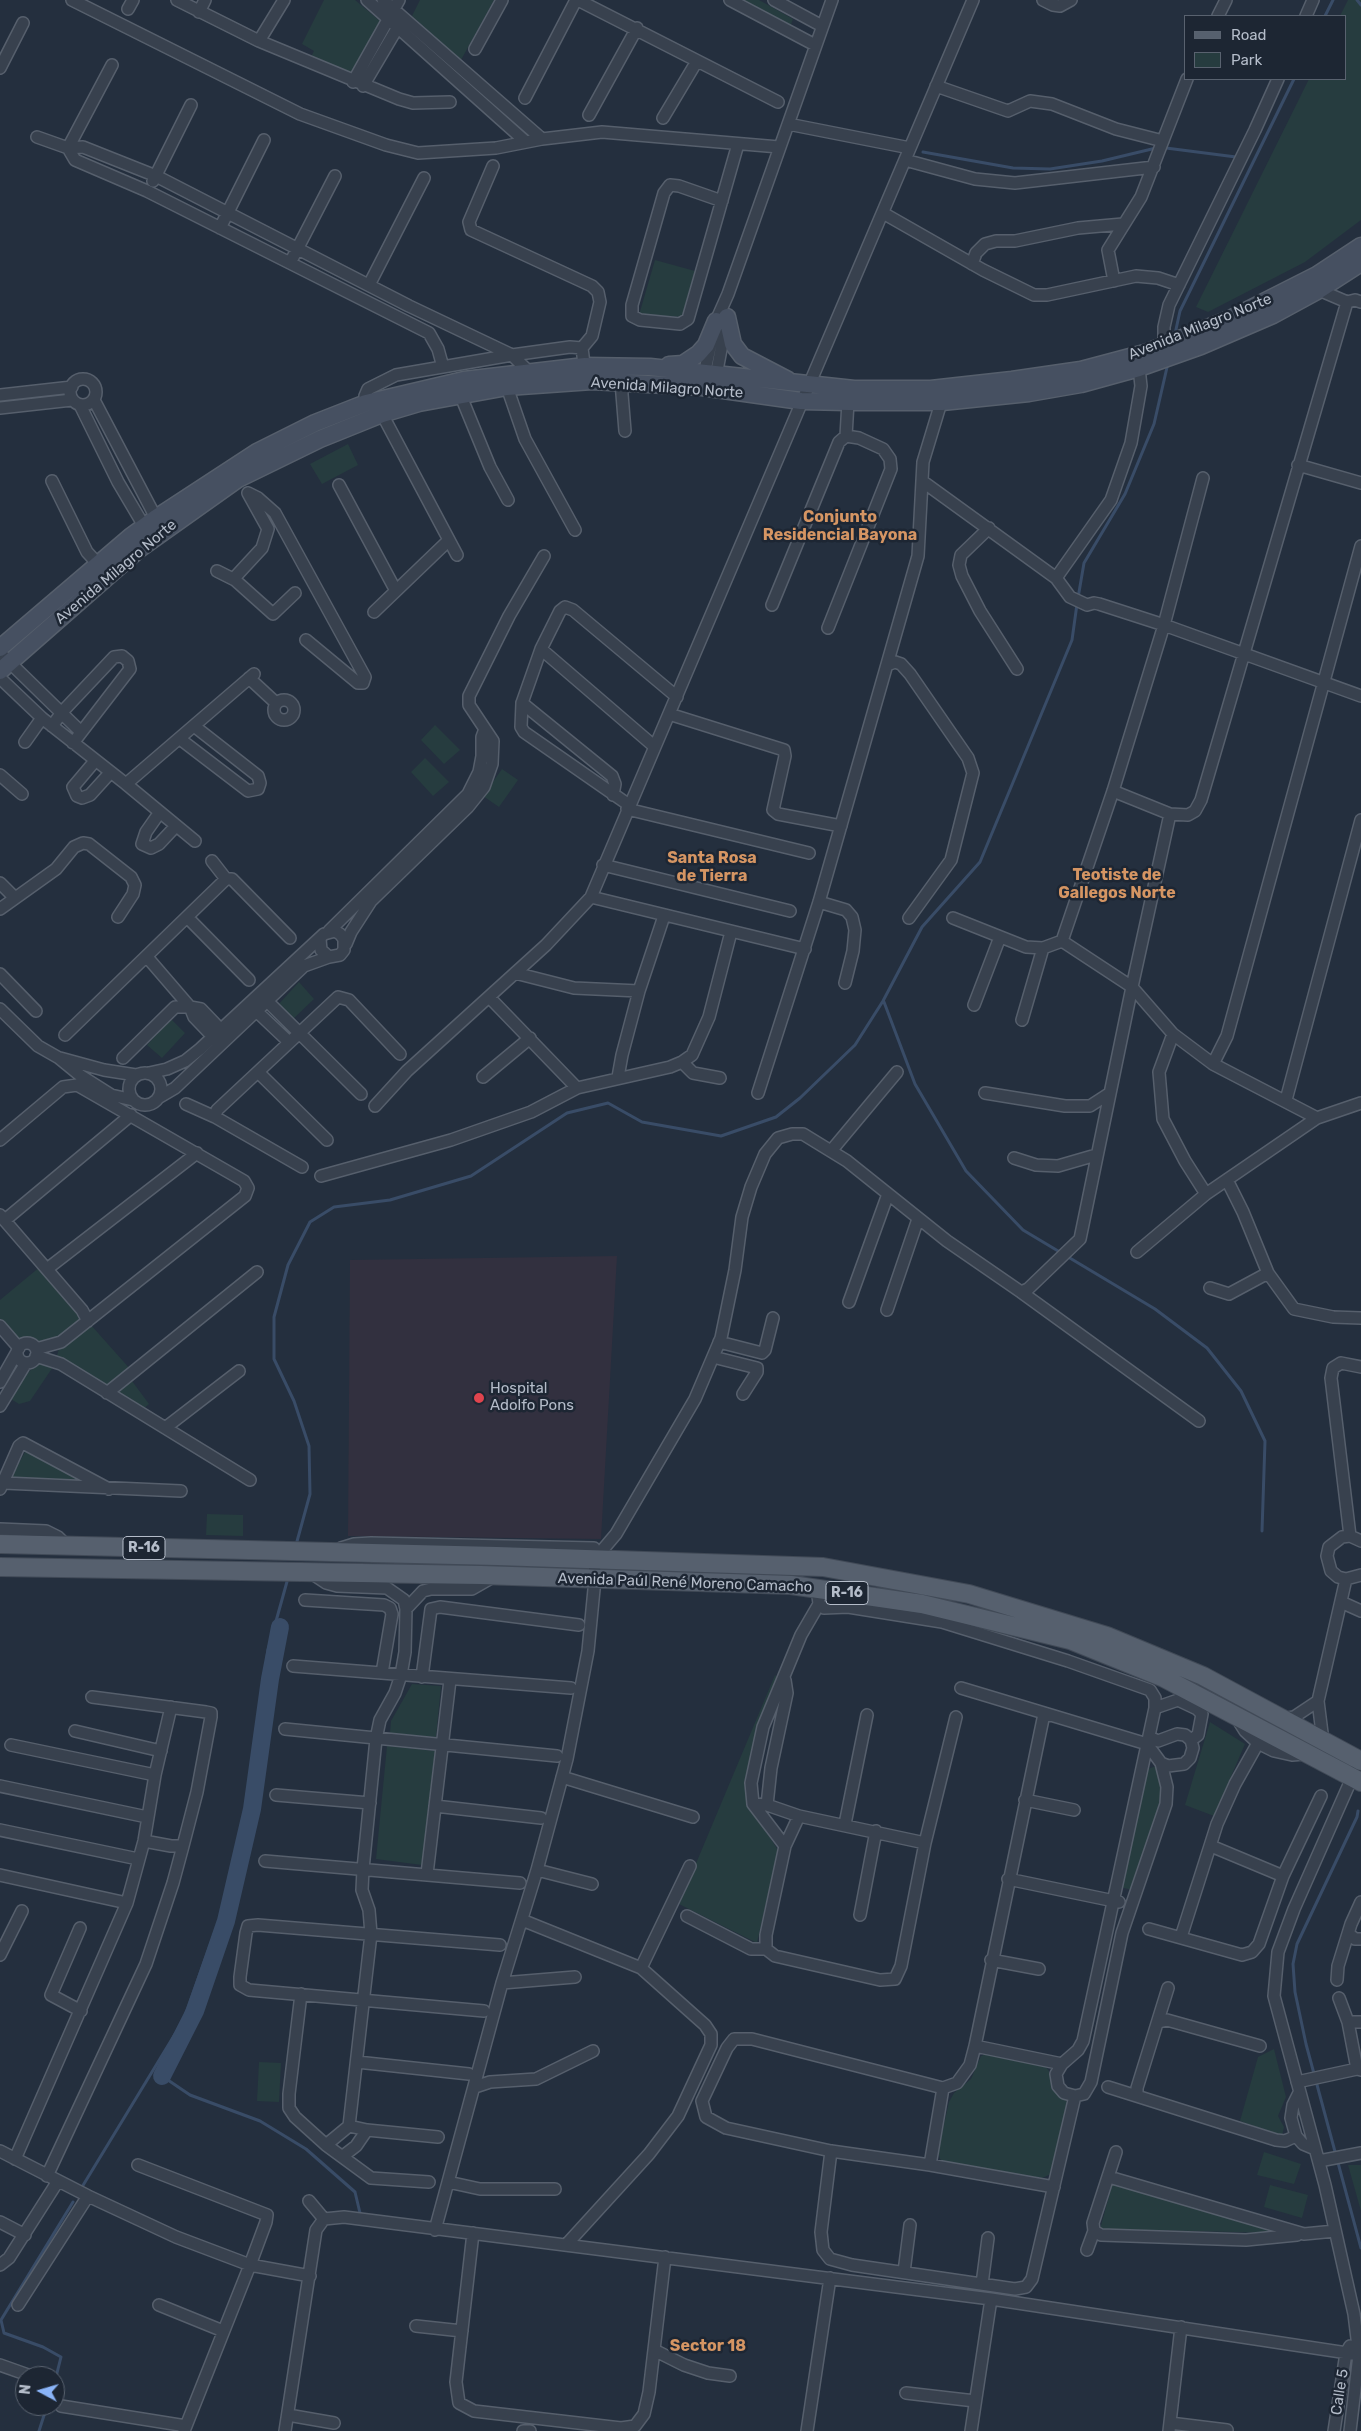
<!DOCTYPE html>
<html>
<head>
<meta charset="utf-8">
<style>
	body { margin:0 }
	#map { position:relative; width:1361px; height:2431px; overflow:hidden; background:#242f3e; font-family:Rubik,sans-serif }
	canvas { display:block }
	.legend { position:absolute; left:1184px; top:15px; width:162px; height:65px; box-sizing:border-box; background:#1d2633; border:1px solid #59626f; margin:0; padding:6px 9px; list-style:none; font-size:15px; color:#b4bcc9 }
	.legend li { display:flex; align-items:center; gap:10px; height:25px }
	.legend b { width:25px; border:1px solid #59626f }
	.north { position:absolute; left:15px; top:2366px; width:50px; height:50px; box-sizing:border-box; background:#1d2633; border:1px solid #59626f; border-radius:50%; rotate:276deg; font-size:14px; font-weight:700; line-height:20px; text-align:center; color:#b4bcc9 }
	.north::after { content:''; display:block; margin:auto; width:18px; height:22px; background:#8ab4f8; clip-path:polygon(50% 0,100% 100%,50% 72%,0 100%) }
</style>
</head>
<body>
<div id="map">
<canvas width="1361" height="2431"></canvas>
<ul class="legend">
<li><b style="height:6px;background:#56606e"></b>Road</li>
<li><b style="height:14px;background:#263c3f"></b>Park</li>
</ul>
<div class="north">N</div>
</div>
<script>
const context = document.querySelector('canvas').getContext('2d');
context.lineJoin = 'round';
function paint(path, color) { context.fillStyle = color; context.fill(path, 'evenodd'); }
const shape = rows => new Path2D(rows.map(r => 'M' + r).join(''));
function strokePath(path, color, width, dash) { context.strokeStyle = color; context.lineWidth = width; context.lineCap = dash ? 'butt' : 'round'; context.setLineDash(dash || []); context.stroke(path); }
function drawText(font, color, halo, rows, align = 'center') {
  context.font = font + ' Rubik,sans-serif'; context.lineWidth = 5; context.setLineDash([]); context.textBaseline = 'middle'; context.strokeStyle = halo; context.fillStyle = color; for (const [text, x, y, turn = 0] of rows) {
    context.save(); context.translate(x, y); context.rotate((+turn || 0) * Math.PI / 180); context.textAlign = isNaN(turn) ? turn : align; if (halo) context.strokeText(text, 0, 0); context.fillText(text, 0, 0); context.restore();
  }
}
paint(shape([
	[617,1256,601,1539,348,1536,350,1260]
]), '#32303f');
paint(shape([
	[324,0,355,0,380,21,352,71,343,73,310,59,314,51,302,44],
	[420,0,494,0,461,60,412,16],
	[739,0,759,0,793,19,790,27],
	[1348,0,1361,0,1361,220,1305,262,1208,312,1196,307,1309,79,1345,79,1345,16,1340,16],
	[655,260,695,271,682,317,639,315],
	[348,444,358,465,322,484,310,464],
	[435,725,460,750,444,764,421,740],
	[425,758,449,782,433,796,411,772],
	[502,769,518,780,499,807,483,796],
	[299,982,314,999,291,1021,277,1006],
	[171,1019,185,1033,162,1058,147,1045],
	[41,1266,80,1311,80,1325,60,1339,37,1347,31,1343,25,1342,19,1345,0,1324,0,1300],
	[90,1324,131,1370,105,1391,56,1359,60,1345],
	[43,1360,55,1364,30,1401,19,1404,6,1396,14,1384],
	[132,1381,149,1404,142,1410,116,1394],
	[26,1450,91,1484,10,1480],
	[207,1514,243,1515,243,1536,206,1535],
	[775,1675,780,1679,746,1780,747,1803,778,1850,757,1943,679,1904],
	[412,1684,441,1686,436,1737,390,1733,391,1721],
	[1210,1722,1245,1744,1214,1816,1185,1805],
	[387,1746,435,1751,422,1865,376,1859],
	[1157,1766,1163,1784,1162,1797,1132,1890,1120,1887,1147,1769],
	[1274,2049,1286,2097,1278,2116,1284,2127,1282,2136,1240,2121,1258,2057],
	[989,2053,1046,2067,1049,2071,1052,2087,1068,2103,1054,2168,1049,2175,1042,2178,947,2164,940,2159,938,2151,949,2102,954,2093,971,2079,981,2056],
	[259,2062,281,2063,279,2102,257,2101],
	[1264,2152,1301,2164,1294,2184,1257,2175],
	[1348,2165,1361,2165,1361,2211],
	[1113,2182,1279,2233,1100,2229],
	[1270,2185,1308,2195,1302,2218,1264,2207]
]), '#263c3f');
strokePath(shape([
	[1357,0,1361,5],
	[1325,16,1333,0],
	[1166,148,1236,157],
	[923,152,1013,168,1050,169,1102,161,1156,148],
	[1175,334,1180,311,1294,79],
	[1078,598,1084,563,1125,494,1154,424,1168,363],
	[884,1002,915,1084,966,1171,1023,1230,1155,1309,1207,1348,1241,1391,1265,1441,1262,1531],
	[296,1545,310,1494,309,1446,294,1401,274,1359,274,1317,288,1265,310,1222,334,1207,390,1200,471,1176,567,1113,608,1103,642,1122,721,1136,776,1117,800,1098,855,1045,883,1001,922,927,980,862,1072,640,1077,604],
	[1358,1811,1357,1817,1297,1944,1293,1964,1295,1992,1306,2044,1361,2248],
	[162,2076,190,2095,260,2121,306,2149,355,2192,360,2213],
	[82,2187,183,2021,226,1901,247,1806,268,1650,288,1578],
	[55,2381,61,2357,43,2347,4,2333,1,2320,73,2202],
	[39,2431,47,2406]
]), '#394c67', 3);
strokePath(shape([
	[162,2076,195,2011,226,1921,252,1809,270,1679,280,1627]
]), '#394c67', 18);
const street = shape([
	[72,0,300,114,386,145,418,153,496,148,542,139,602,132,779,147],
	[177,0,259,41,399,99,413,103,450,102],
	[367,0,526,142],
	[383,0,542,139],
	[578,0,778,102],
	[730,0,815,45],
	[774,0,822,26],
	[1043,0,1053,5,1060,6,1071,0],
	[128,9,133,0],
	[199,12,205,0],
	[1218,16,1226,0],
	[1306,16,1313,0],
	[259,41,284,0],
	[475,49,502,0],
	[0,68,23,23],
	[353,82,399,0],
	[363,86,402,20],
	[936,86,1008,111,1030,101,1052,104,1116,129,1163,141],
	[525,98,576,0],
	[589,115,637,28],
	[663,118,697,61],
	[788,124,910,148],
	[37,137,68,148,83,147,156,176,409,306,512,355,529,372],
	[68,148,75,160,147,191,429,333,438,349,443,367],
	[68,148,112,65],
	[905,160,975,179,1015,183,1154,167],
	[493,166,469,222,471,230,592,286,598,292,600,302,592,336,582,348,585,372],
	[153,181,191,105],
	[722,201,679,186,670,185,664,193,632,305,632,316,640,320,680,324,688,319,738,144],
	[883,213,983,270,1034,295,1047,295,1136,276,1158,278,1179,285],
	[220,228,264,140],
	[290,263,335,176],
	[972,264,976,253,985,244,996,241,1015,241,1078,228,1123,224],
	[1114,281,1108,250,1141,197,1187,79],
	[369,285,424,178],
	[1319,290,1347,302,1355,300,1361,302],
	[1164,345,1164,327,1169,305,1255,130,1278,79],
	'70 392a13 13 0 1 1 26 0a13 13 0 1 1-26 0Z',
	[703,379,716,321,728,294,832,0],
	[715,381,726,323],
	[621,382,625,431],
	[507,387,525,439,575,530],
	[460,394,490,467,508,500],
	[0,395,72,387],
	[94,400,156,518],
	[366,403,365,396,368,389,396,375,512,355,570,347,582,348],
	[80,405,118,482,144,526],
	[0,408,72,400],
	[382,414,457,555],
	[1298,465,1361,483],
	[52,481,87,552,98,564],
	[922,481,1056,578,1111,500,1131,443,1141,386,1139,368],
	[339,485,396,591],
	[248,493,258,498,275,513,365,677,363,683,358,683,306,640],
	[248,493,268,529,262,548,237,575,235,580,273,614,295,593],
	[989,528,961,555,959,565,962,576,980,611,1017,669],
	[217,571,235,580],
	[1056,578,1070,597,1087,605,1094,603,1099,604,1164,625,1361,696],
	[772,605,839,442,846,436,848,402],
	[374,612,449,540],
	[828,628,891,469,890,459,883,449,859,438,846,436],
	[541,649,655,747],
	[0,653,80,731],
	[887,665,895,662,901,664,910,674,968,758,973,773,951,860,909,918],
	[0,678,42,718,126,784,195,841],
	[249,678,276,703],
	'274 710a10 10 0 1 1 20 0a10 10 0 1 1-20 0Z',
	[522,703,612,776,615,784,613,795],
	[669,714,784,750,785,756,773,810,778,814,841,826],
	[52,726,63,711,114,657,122,656,128,661,130,669,73,743],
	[180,739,248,791,258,789,260,783,258,776,194,726],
	[25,742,42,718],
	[95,761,73,787,77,796,82,798,90,795,110,773],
	[0,775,22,794],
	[126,784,254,674],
	[1113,791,1170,814],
	[629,805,524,732,521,727,522,703,541,649,560,611,565,607,573,610,677,697],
	[627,809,809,853],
	[160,812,146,832,142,844,151,848,159,844,175,827],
	[212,861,226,879],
	[603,865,790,911],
	[0,883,15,898],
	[591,897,805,949],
	[819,902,846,910,852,917,855,930,853,951,845,983],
	[0,909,56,869,74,847,83,843,89,844,131,877,135,885,133,894,118,917],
	[187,917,249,980],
	[953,918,1026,947,1043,948,1062,941],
	[329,931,468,794,479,772,482,756,482,737,485,729],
	[1062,941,1113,791,1164,625,1203,478],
	[1062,941,1132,987,1173,1034,1213,1064,1317,1118,1361,1103],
	[346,944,351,932,371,901,468,807,484,787,492,764,493,741,469,705,469,696,509,616,544,556],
	[147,957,190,1007],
	[515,973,574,988,639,991],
	[0,974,36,1011],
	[263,997,361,1094],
	[489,997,577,1088],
	[974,1005,1000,937],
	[252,1007,289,1042],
	[0,1009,38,1046,59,1058,81,1076,111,1095,133,1100],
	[1022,1020,1043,948],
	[1173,1034,1159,1072,1163,1119,1185,1161,1206,1194],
	[65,1035,226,879,232,879,290,938],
	[217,1041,194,1017,190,1007,201,1009,226,1035],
	[60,1058,104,1070,136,1075],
	[123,1058,175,1007,190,1007],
	[682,1062,693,1073,720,1078],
	[1213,1064,1227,1036,1361,546],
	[149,1073,167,1069,185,1061,200,1049,324,934,335,931,340,934,344,939,344,950,340,955,329,957,321,950,320,939],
	[259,1073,327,1140],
	'129 1089a16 16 0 1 1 32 0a16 16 0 1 1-32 0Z',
	[483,1077,530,1038],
	[618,1077,622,1055,639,991,664,916],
	[758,1093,819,902,918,556,923,462,943,396],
	[985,1093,1065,1106,1090,1106,1110,1093],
	[158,1098,175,1088,304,966,329,957],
	[1286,1100,1361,820],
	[186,1104,215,1117,302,1167],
	[375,1106,407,1071,546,945,591,897,973,0],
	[215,1117,217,1110,338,997,349,1000,400,1054],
	[0,1140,63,1087,77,1085,244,1181,248,1188,245,1196,61,1342,36,1349],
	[831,1151,897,1072],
	[1014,1158,1036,1165,1058,1166,1096,1155],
	[321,1176,451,1140,531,1112,577,1088,670,1067,682,1062,692,1055,709,1017,731,932],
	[1227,1180,1243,1212,1268,1273,1294,1309,1333,1317,1361,1318],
	[0,1215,82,1310,88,1321],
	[5,1220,131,1115],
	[1137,1252,1206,1194,1317,1118],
	[47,1269,197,1153],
	[1210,1288,1229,1294,1268,1273],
	[1021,1292,1028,1289,1080,1239,1132,987,1170,814,1188,815,1195,811,1201,800,1347,302],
	[849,1302,888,1194],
	[887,1310,918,1219],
	[0,1326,19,1348],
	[719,1342,762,1353,765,1350,773,1318],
	'17 1353a10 10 0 1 1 20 0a10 10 0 1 1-20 0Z',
	[36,1356,61,1364,250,1480],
	[713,1357,757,1368,757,1372,743,1394],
	[0,1382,17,1352],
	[107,1393,257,1272],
	[0,1406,26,1363],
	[165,1428,239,1371],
	[4,1483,181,1491],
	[0,1489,19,1446,23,1443,109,1489],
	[0,1529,46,1531,58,1537,67,1546],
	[1350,1536,1331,1378,1333,1368,1341,1363,1361,1367],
	[1361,1541,1350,1536,1342,1537,1329,1547,1327,1556,1331,1571,1338,1577,1346,1579,1361,1575],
	[341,1548,354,1544,371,1543,594,1548,595,1579,588,1651,567,1759,537,1870,502,1983,435,2230],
	[594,1560,616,1534,695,1399,721,1338,735,1270,742,1217,751,1187,765,1154,778,1138,792,1134,803,1134,847,1161,947,1241,1021,1292,1199,1421],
	[311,1573,326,1583,337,1586,387,1588,404,1600,406,1609,405,1652,401,1675,395,1693,380,1720,376,1739,363,1869,362,1890,369,1910,371,1934,349,2126,326,2145],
	[817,1588,819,1604,824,1608,848,1607,942,1622,1068,1661,1150,1690,1155,1698,1155,1708,1178,1700,1197,1709,1202,1714,1198,1735,1191,1740],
	[305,1600,384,1605,390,1608,392,1614,382,1673],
	[1341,1602,1361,1611],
	[406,1609,423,1591,431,1589,472,1589,493,1577],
	[293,1666,571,1688],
	[422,1677,431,1609,440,1607,579,1625],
	[1318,1701,1346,1579],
	[1282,1719,1294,1717,1318,1701,1323,1741],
	[1238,1720,1245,1731,1258,1743,1274,1751,1292,1755,1304,1754],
	[285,1729,557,1756],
	[75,1731,161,1751],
	[1149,1737,1158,1741,1177,1734,1185,1735,1191,1740,1193,1748,1190,1758,1184,1764,1168,1766,1161,1763],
	[11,1745,155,1775],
	[562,1777,693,1817],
	[0,1786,147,1817],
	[276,1795,370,1803],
	[1025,1800,1074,1810],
	[753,1804,767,1805,799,1816,925,1843],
	[767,1805,771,1768,787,1693,785,1680],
	[435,1806,541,1818],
	[845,1824,867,1715],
	[0,1830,138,1859],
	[144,1841,171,1846,183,1846],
	[785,1846,753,1804,751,1783,763,1727,801,1635,819,1604],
	[1211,1846,1283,1876],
	[265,1861,520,1883],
	[537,1870,592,1884],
	[427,1874,450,1680],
	[0,1875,127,1903],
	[1008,1879,1119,1902],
	[860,1915,876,1831],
	[687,1916,751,1949,766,1949,775,1956,880,1980,895,1979,901,1966,925,1843,956,1717],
	[522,1920,641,1968,705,2025,711,2034,711,2045,678,2116,649,2154,566,2245],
	[80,1928,51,1995,81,2011],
	[1149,1929,1242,1955,1252,1952,1259,1944,1283,1876,1321,1796],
	[1349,1934,1355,1939,1361,1939],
	[1181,1937,1217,1824,1235,1784,1258,1743],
	[766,1949,766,1935,785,1846,799,1816],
	[0,1955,22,1911],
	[991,1960,1039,1969],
	[641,1968,690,1866],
	[1337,1980,1338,1966,1351,1924,1361,1902],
	[502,1983,575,1977],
	[301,1994,289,2094,289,2108,295,2117,326,2145,371,2178,429,2182],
	[1339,1998,1348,2022,1357,2069],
	[484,2011,249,1990,240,1985,240,1977,246,1933,248,1926,258,1925,500,1945],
	[1159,2022,1167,2020,1260,2046],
	[1348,2022,1361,2022],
	[975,2046,1062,2064],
	[357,2062,469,2074],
	[1297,2082,1357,2069,1361,2070],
	[475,2087,490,2082,536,2079,593,2051],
	[1108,2087,1276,2140,1285,2141,1296,2136],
	[943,2088,752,2039,734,2039,727,2048,702,2101,706,2117,726,2128,831,2151,930,2165,1054,2187],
	[1299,2093,1293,2105,1291,2118,1296,2136,1303,2144,1315,2149],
	[1137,2095,1137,2088,1168,1988],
	[1075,2096,1064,2093,1058,2086,1056,2074,1062,2064,1078,2050,1083,2041,1155,1708],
	[349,2126,367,2130,438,2137],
	[0,2151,88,2196,176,2237,250,2265,310,2276],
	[831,2151,821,2232,823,2250,830,2259,852,2265,1015,2289,1026,2287,1032,2279,1075,2096,1084,2094,1091,2082,1122,1933,1166,1804,1167,1787,1161,1763,1147,1744,961,1688],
	[343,2156,356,2146,367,2130],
	[15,2159,127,1903,144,1841,155,1775,171,1707],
	[1319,2161,1361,2153],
	[138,2165,267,2215,266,2222,250,2265,184,2431],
	[930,2165,943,2088,957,2083,970,2065,975,2046,1044,1714],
	[47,2176,146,1964,173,1883,183,1846,197,1792,211,1717,211,1713,206,1712,92,1697],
	[1109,2177,1304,2234,1335,2231],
	[448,2182,480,2189,555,2189],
	[309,2201,324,2219],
	[0,2222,25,2235],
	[1094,2231,1101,2235,1246,2240,1297,2235],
	[473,2233,456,2382,459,2403,474,2411,621,2428,635,2426,644,2414,649,2392,665,2257],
	[1087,2250,1094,2231,1093,2223,1116,2152],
	[0,2265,9,2258,58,2181],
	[904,2272,910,2225],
	[982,2284,988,2238],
	[18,2305,88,2196],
	[159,2305,223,2331],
	[416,2326,462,2331],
	[654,2350,684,2365,708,2373,730,2376],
	[0,2365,31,2376],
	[906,2393,975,2401],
	[61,2406,186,2426],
	[288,2415,334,2423],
	[1170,2423,1227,2430],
	[285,2431,316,2230,324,2219,344,2217,991,2299,1361,2355],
	[523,2431,530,2431],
	[807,2431,830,2278],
	[971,2431,991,2299],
	[1169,2431,1181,2327],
	[1334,2431,1346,2353,1350,2346],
	[1350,2431,1359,2355,1354,2314,1325,2185,1274,1996,1278,1952,1294,1909,1355,1771]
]);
const secondary = shape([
	[727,317,733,344,742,356,788,380],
	[669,365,683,364,698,354,706,345,716,321],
	[0,648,130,537,156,518,257,452,315,423,366,403,464,380,585,366,650,367,854,389,931,389,1012,380,1081,370,1145,353,1232,318,1317,275,1361,246],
	[0,671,138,550,238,479,320,439,382,414,419,403,507,387,592,381,702,387,801,401,848,402,942,402,1029,393,1081,384,1139,368,1201,346,1273,315,1319,290,1361,263]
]);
const primary = shape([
	[0,1544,497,1556,823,1567,969,1594,1107,1636,1203,1676,1361,1761],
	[0,1567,481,1575,791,1585,922,1604,1070,1640,1164,1678,1361,1782]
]);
strokePath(street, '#565f6c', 14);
strokePath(secondary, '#565f6c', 19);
strokePath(primary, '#414a57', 20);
strokePath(street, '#38414e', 11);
strokePath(secondary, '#465061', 16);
strokePath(primary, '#56606e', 18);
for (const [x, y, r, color] of [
	[479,1398,6,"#e0444e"]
]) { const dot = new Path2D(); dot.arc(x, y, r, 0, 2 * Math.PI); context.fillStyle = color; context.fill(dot); strokePath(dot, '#1d2633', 2); }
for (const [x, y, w] of [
	[144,1548,42],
	[847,1593,42]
]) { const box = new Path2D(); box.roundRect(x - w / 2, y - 11.5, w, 23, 4); context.fillStyle = '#1d2633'; context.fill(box); strokePath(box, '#b4bcc9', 1); }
drawText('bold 14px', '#b4bcc9', null, [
	["R-16",144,1548],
	["R-16",847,1593]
]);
drawText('15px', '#b4bcc9', '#1d2633', [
	["Avenida Milagro Norte",1200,327,-22],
	["Avenida Milagro Norte",667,388,4],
	["Avenida Milagro Norte",116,572,-40],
	["Avenida Paúl René Moreno Camacho",685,1583,2],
	["Calle 5",1340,2392,-81]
]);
drawText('15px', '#b4bcc9', '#1d2633', [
	["Hospital",490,1389],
	["Adolfo Pons",490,1406]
], 'left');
drawText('bold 16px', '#d59563', '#1d2633', [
	["Conjunto",840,517],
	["Residencial Bayona",840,535],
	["Santa Rosa",712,858],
	["de Tierra",712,876],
	["Teotiste de",1117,875],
	["Gallegos Norte",1117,893],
	["Sector 18",708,2346]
]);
</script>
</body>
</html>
